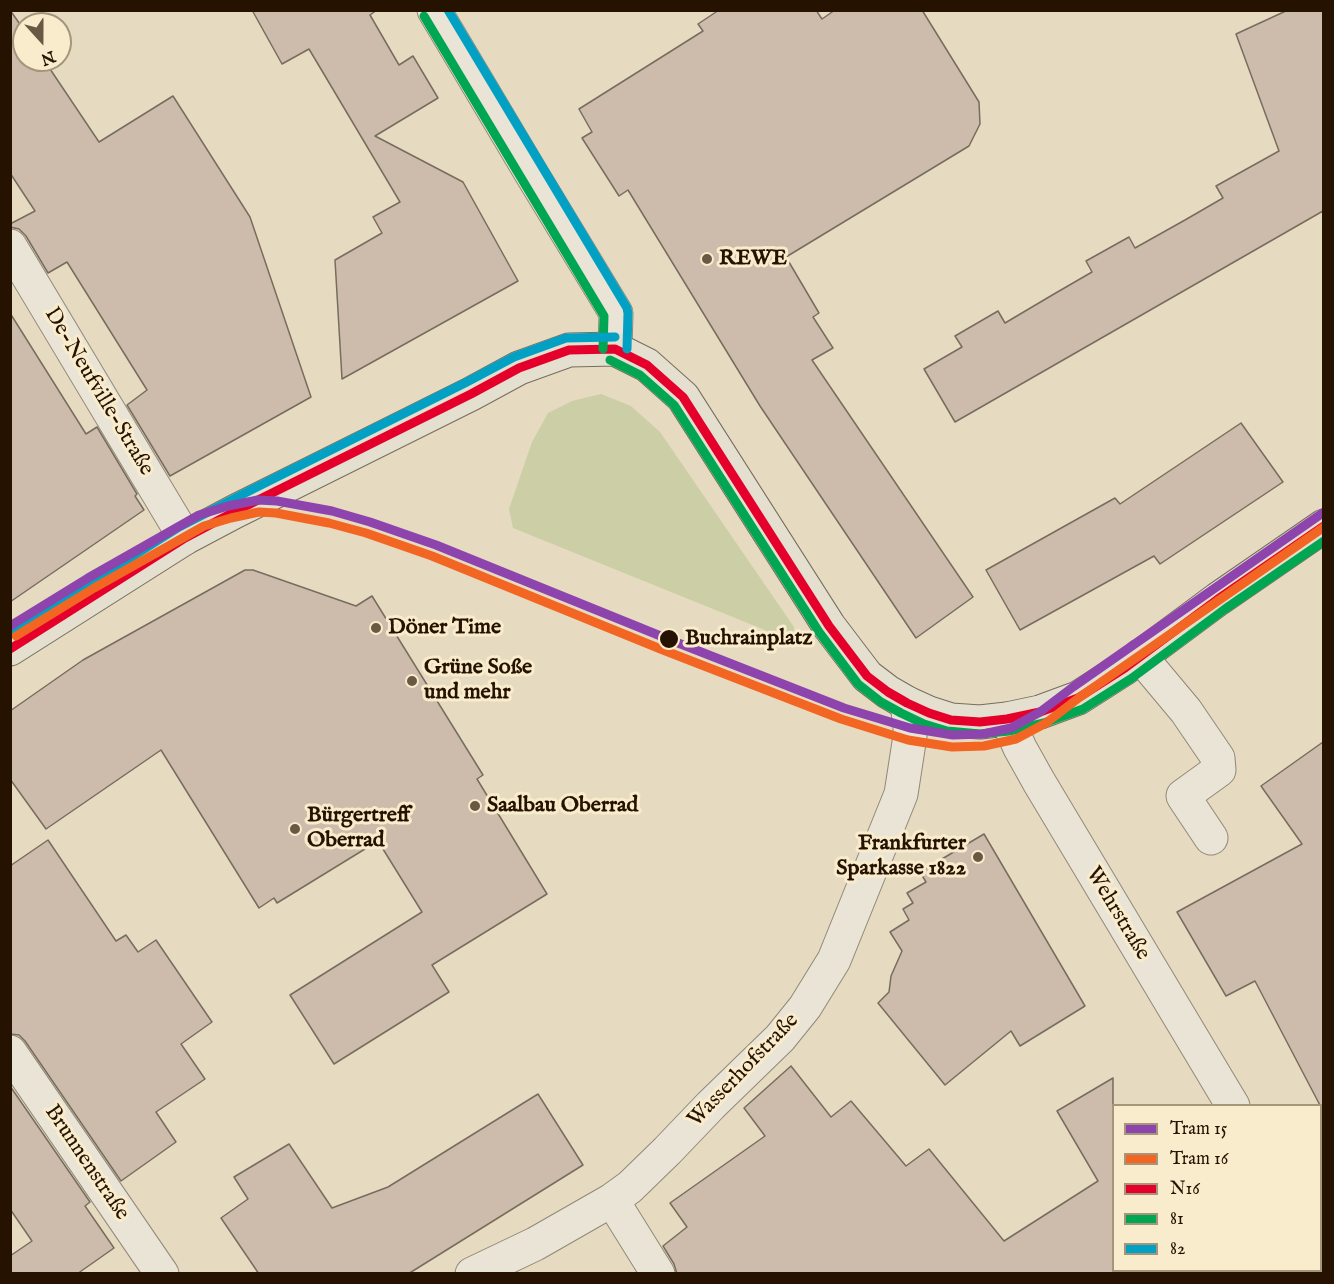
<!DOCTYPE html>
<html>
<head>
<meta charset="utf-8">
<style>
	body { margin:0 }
	#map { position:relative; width:1334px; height:1284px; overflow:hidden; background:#e6dbc0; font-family:"IM FELL English",serif }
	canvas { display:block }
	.frame { position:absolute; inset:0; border:12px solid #261201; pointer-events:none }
	.legend { position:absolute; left:1112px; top:1104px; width:210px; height:168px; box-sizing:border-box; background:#f8eccc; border:2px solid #a4957b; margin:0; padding:8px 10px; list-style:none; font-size:18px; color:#261201 }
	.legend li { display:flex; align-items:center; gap:12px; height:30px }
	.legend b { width:30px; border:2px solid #a4957b }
	.north { position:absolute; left:12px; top:12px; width:60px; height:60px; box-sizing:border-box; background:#f8eccc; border:2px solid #a4957b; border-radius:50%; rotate:159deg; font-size:16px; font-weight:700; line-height:24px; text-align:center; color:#261201 }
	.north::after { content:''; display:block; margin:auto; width:21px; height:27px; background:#695844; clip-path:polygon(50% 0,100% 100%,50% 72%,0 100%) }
</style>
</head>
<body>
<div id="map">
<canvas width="1334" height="1284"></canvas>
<div class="frame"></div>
<ul class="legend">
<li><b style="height:8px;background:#8e44ad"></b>Tram 15</li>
<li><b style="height:8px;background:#f26522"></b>Tram 16</li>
<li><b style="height:8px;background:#e4002b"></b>N16</li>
<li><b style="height:8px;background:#00a651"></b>81</li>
<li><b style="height:8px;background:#02a1c4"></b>82</li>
</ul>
<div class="north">N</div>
</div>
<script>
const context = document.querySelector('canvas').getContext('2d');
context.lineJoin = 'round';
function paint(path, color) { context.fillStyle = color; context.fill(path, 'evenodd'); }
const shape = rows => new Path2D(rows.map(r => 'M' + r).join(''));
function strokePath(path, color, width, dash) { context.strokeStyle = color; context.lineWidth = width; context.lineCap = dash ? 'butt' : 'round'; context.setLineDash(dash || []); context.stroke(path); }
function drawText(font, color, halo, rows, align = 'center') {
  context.font = font + ' "IM FELL English",serif'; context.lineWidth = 6; context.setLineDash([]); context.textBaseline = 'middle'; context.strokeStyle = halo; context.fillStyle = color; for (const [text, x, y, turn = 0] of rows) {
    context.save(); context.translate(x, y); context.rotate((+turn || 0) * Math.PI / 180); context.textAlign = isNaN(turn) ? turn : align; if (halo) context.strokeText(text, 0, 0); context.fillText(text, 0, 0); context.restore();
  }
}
paint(shape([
	[601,394,631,406,660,432,794,627,794,639,787,639,513,528,509,509,532,442,548,413,572,401]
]), '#cccea5');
const building = shape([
	[10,10,24,30,24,60,44,60,99,142,173,96,250,217,311,397,170,476,127,405,147,390,67,262,48,273,26,236,19,229,10,227,10,224,35,211,10,173,10,10],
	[252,10,377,10,370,15,399,65,413,56,438,98,375,136,463,182,518,281,342,379,335,260,382,233,373,217,400,202,309,49,282,64,252,10],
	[719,10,816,10,822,19,835,10,922,10,979,102,980,124,969,146,786,257,819,313,813,317,833,348,812,360,973,597,916,638,760,406,628,190,619,196,582,138,592,132,579,109,703,31,698,24,719,10],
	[1288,10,1323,10,1323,211,955,422,924,369,962,347,955,336,998,311,1005,323,1054,294,1092,272,1086,261,1129,237,1135,248,1185,220,1223,198,1216,186,1279,151,1236,34,1288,10],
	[10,313,86,434,97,427,137,494,135,496,144,510,10,602,10,313],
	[1241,423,1283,482,1160,564,1154,556,1020,630,986,570,1115,498,1120,504,1241,423],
	[245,570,253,570,356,606,372,596,483,775,477,779,547,894,432,965,449,992,334,1064,290,995,422,912,378,841,277,903,274,898,259,908,161,750,46,829,10,779,10,711,83,660,245,570],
	[1323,742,1323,1111,1255,981,1226,996,1177,912,1302,844,1261,786,1323,742],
	[984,834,1085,1006,1020,1046,1011,1031,945,1085,878,1003,889,992,891,976,902,951,890,932,909,920,903,909,913,903,907,893,926,882,920,872,984,834],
	[48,840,116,941,126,935,138,952,156,940,212,1022,181,1044,205,1079,156,1112,176,1142,121,1181,25,1041,19,1035,10,1034,10,866,48,840],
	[791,1066,831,1117,851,1101,906,1166,929,1149,1004,1241,1098,1181,1057,1111,1113,1078,1113,1274,677,1274,674,1264,663,1246,687,1227,670,1203,765,1136,744,1108,791,1066],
	[10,1086,90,1202,85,1206,114,1248,77,1274,10,1274,10,1256,32,1241,10,1209,10,1086],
	[538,1094,583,1165,408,1274,259,1274,221,1218,248,1199,234,1177,289,1144,332,1208,388,1187,538,1094]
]);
paint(building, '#cdbbab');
strokePath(building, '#766d5e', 1.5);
const minor = shape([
	[434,10,531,173,616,313,615,349],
	[10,246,185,538],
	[1140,656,1186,711,1218,758,1219,770,1183,796,1211,838],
	[1007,719,1020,748,1039,782,1233,1106],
	[10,1052,162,1274],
	[612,1200,658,1274],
	[1320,1251,1324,1256],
	[472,1274,535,1244,612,1200,630,1187,667,1151,711,1105,780,1038,805,1007,834,960,901,794,910,736,910,728,907,703]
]);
const major = shape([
	[10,649,185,538,236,511,471,394,519,368,569,350,615,349,647,365,683,397,829,626,867,676,888,692,907,703,929,713,951,720,980,722,1007,719,1040,712,1078,698,1125,668,1218,599,1324,526]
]);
strokePath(minor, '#918877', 35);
strokePath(major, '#766d5e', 35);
strokePath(minor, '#e9e4d6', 33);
strokePath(major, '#e5dfd0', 33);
strokePath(shape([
	[10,649,185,538,236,511,471,394,519,368,569,350,615,349,647,365,683,397,829,626,867,676,888,692,907,703,929,713,951,720,980,722,1007,719,1040,712,1078,698,1125,668,1218,599,1324,526]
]), '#e4002b', 9);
strokePath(shape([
	[424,16,604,316,603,349],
	[610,360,640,375,674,405,819,632,858,684,881,702,901,713,924,724,947,731,980,734,1009,731,1044,723,1083,709,1132,678,1225,609,1324,541]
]), '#00a651', 9);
strokePath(shape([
	[448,10,627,308,628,313,627,349],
	[10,634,179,527,253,489,465,383,514,357,566,338,615,337]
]), '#02a1c4', 9);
strokePath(shape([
	[10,626,88,578,199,515,228,506,258,500,277,501,332,511,370,522,436,545,668,639,844,708,910,728,953,735,983,734,1011,728,1040,712,1073,687,1324,512]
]), '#8e44ad', 9);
strokePath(shape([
	[16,636,94,588,204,526,231,518,259,512,276,513,329,523,366,533,432,556,663,650,841,719,908,740,952,747,984,746,1016,739,1046,723,1080,697,1324,527]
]), '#f26522', 9);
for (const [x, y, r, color] of [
	[707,259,6,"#695844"],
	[376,628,6,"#695844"],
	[669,639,10,"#261201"],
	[412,681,6,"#695844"],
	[475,806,6,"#695844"],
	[295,829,6,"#695844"],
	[978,857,6,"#695844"]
]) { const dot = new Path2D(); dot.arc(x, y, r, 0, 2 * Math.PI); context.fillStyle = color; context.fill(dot); strokePath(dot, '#f8eccc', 2); }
drawText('bold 22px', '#261201', '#f8eccc', [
	["REWE",719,259],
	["Döner Time",388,628],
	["Grüne Soße",424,668],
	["und mehr",424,693],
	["Saalbau Oberrad",487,806],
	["Bürgertreff",307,816],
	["Oberrad",307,841],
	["Frankfurter",966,844,"right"],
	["Sparkasse 1822",966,869,"right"]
], 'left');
drawText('22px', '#261201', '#f8eccc', [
	["De-Neufville-Straße",98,392,59],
	["Wehrstraße",1117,914,59],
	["Wasserhofstraße",744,1071,-46],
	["Brunnenstraße",86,1163,56]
]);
drawText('bold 22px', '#261201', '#f8eccc', [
	["Buchrainplatz",685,639]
], 'left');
</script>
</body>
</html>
